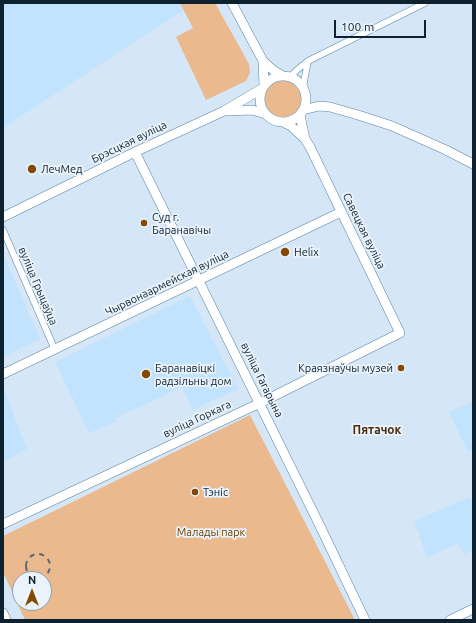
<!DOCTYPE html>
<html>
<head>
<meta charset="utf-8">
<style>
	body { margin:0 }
	#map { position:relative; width:476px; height:623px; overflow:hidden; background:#d5e7f7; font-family:Ubuntu,sans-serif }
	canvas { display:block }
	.frame { position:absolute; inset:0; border:4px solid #0e212e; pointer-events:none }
	.north { position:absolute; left:12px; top:571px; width:40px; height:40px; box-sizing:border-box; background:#eaf3fb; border:1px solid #929fa9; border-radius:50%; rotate:0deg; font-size:11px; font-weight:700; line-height:16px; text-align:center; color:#0e212e }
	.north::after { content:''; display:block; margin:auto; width:14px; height:18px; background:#834900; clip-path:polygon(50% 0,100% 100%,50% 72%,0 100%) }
	.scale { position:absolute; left:334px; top:20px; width:92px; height:18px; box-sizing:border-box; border:2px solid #0e212e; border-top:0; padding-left:5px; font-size:12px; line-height:14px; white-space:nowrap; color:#0e212e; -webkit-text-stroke:3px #eaf3fb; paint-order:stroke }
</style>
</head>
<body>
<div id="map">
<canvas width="476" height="623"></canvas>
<div class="frame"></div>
<div class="north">N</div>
<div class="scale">100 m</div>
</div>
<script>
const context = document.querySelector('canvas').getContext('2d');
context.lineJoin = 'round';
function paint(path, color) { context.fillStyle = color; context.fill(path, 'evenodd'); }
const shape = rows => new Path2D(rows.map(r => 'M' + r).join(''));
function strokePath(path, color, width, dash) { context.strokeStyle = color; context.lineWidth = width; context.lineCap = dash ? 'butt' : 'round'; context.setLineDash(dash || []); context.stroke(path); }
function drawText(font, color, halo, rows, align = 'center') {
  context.font = font + ' Ubuntu,sans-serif'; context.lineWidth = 3.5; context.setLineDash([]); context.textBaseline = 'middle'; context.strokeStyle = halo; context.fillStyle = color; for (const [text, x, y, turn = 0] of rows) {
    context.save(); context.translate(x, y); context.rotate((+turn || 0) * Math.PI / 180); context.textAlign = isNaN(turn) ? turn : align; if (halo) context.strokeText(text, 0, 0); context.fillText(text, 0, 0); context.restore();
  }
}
paint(shape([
	[3,3,198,3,185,9,3,128],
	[3,254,40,339,3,357],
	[190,296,238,389,192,410,182,387,116,418,117,421,89,433,55,362],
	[3,387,27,449,3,462],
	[473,401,473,449,468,452,449,412],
	[470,497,473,502,473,550,464,555,458,543,427,558,414,521]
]), '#c2e3fd');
paint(shape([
	[180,3,215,3,249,64,250,73,246,81,206,100,176,37,193,28],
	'265 99a18 18 0 1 1 36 0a18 18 0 1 1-36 0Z',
	[250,415,355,620,25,620,3,572,3,536],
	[20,579,44,579,44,603,20,603]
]), '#eab98d');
const street = shape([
	[290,77,298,69,308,61,425,3],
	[303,87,308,61],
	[3,230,55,350]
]);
const secondary = shape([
	[232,3,263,61,273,70,283,76],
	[263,61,264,86],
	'260 99a23 23 0 1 1 46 0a23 23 0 1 1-46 0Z',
	[303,110,319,106,330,107,358,115,392,126,446,150,473,164],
	[227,111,252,110,266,114],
	[300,115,305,139],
	[135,152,321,528,365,620],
	[3,217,135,152,224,111,263,88],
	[3,374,341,212],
	[3,524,260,403,400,333,310,147,305,139,291,126,283,122],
	[3,613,6,620],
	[450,620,473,609]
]);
strokePath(street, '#5683a5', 7);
strokePath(secondary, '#5683a5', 10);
strokePath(street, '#fff', 6);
strokePath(secondary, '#fff', 9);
strokePath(shape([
	'26 566a12 12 0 1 1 24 0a12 12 0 1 1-24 0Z'
]), '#566977', 2, [5, 5]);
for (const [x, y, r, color] of [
	[32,169,5,"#834900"],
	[144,223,4,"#834900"],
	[285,252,5,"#834900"],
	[401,368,4,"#834900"],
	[146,374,5,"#834900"],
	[195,492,4,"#834900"]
]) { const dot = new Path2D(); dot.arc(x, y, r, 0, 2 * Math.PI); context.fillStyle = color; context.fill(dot); strokePath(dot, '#eaf3fb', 1.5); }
drawText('11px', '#0e212e', '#eaf3fb', [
	["Брэсцкая вуліца",129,142,-26],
	["Савецкая вуліца",364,231,64],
	["Чырвонаармейская вуліца",167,283,-26],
	["вуліца Грыцаўца",38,286,67],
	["вуліца Гагарына",262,380,64],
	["вуліца Горкага",197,419,-25]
]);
drawText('11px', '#0e212e', '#eaf3fb', [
	["ЛечМед",41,169],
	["Суд г.",152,217],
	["Баранавічы",152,230],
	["Helix",294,252],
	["Баранавіцкі",155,368],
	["радзільны дом",155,381],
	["Краязнаўчы музей",393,368,"right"],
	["Тэніс",203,492]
], 'left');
drawText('11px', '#6f3e00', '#eaf3fb', [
	["Малады парк",211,532]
]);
drawText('bold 12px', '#492c0f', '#eaf3fb', [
	["Пятачок",377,430]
]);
</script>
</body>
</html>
